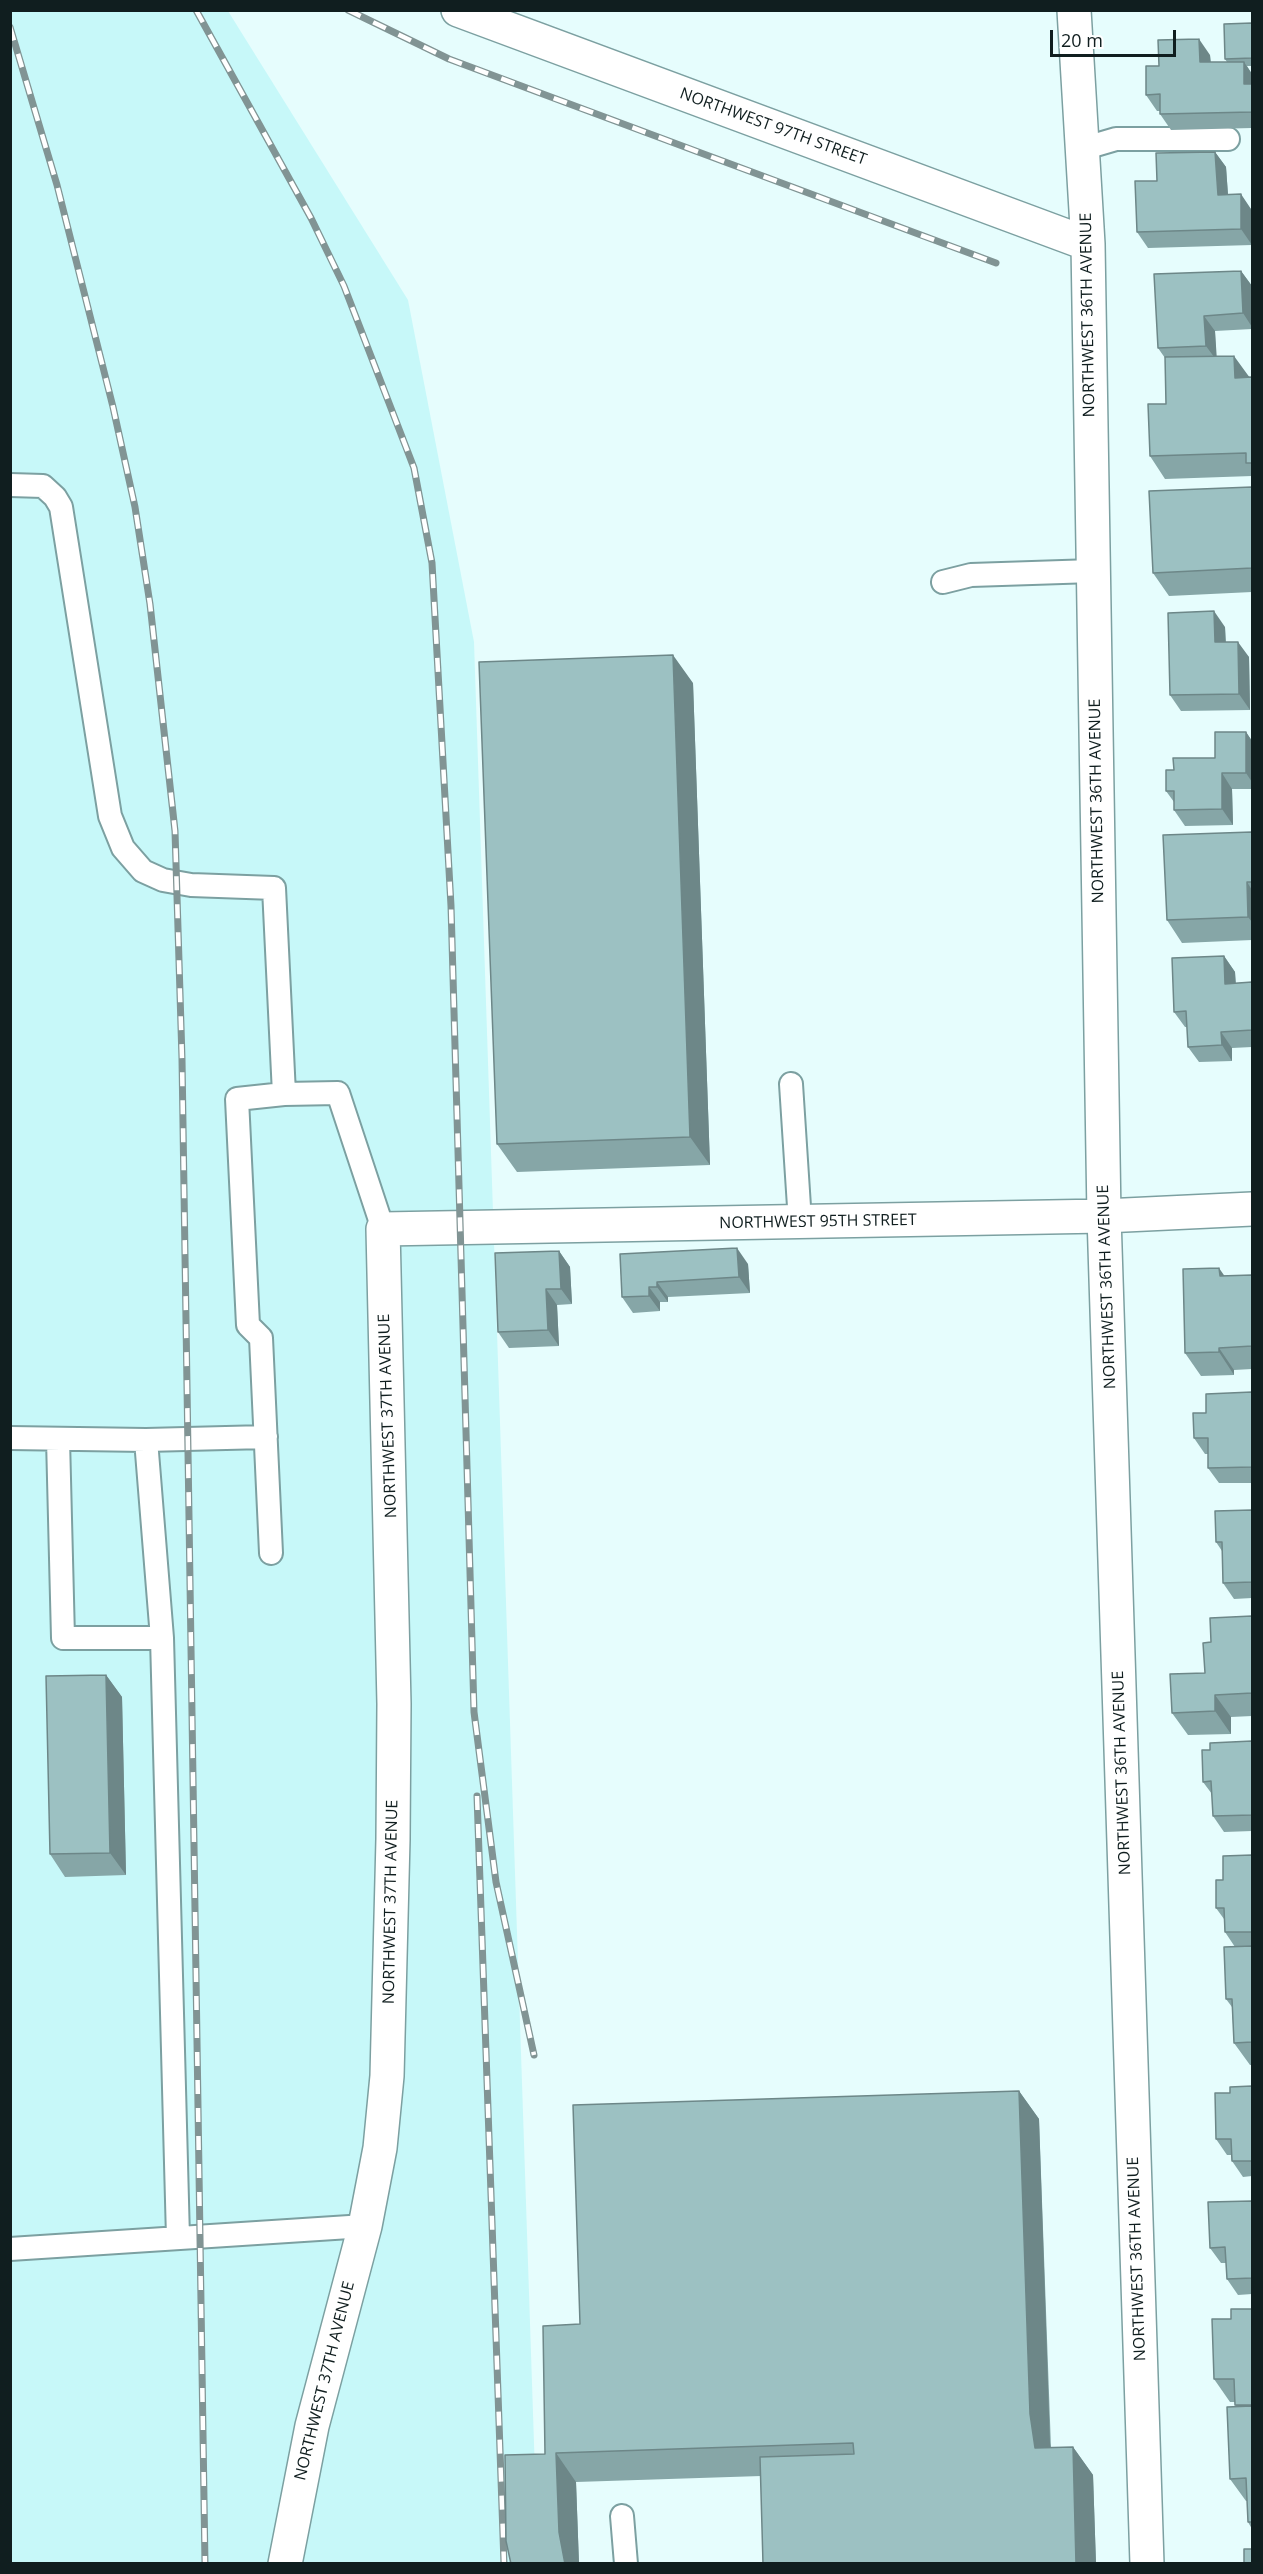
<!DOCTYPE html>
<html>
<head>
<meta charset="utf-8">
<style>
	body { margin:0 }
	#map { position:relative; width:1263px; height:2574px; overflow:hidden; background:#e6fdfd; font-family:"Open Sans",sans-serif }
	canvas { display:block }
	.frame { position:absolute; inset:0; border:12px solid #101e1f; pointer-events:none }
	.scale { position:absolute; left:1050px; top:30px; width:126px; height:27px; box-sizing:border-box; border:3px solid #101e1f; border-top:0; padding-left:8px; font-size:18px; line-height:21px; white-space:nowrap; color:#101e1f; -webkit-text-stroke:4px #fff; paint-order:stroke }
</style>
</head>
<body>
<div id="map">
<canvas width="1263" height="2574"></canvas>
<div class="frame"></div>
<div class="scale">20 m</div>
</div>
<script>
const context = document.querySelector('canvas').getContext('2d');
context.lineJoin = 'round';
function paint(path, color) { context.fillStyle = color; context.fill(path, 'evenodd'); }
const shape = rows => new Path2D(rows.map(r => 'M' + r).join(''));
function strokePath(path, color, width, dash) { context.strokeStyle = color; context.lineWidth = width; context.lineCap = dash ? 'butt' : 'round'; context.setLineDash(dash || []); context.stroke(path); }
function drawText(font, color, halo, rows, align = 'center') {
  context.font = font + ' "Open Sans",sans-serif'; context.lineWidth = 6; context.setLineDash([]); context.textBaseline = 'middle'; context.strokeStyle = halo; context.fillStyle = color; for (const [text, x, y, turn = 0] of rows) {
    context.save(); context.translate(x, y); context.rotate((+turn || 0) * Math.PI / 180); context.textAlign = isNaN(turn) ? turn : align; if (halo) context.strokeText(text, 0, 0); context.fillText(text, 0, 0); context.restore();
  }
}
paint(shape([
	[11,11,228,11,408,300,474,642,538,2563,11,2564]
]), '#c7f8f9');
const service = shape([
	[1082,149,1116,139,1228,139],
	[10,485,43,486,55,497,61,507,110,816,123,848,143,871,163,880,191,885,274,888,284,1094,338,1093,383,1229],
	[943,582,971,575,1093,571],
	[791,1084,800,1222],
	[10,1438,146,1440,266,1437],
	[58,1439,63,1638,162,1638],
	[146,1440,162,1638,178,2238],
	[271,1553,261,1338,248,1325,237,1099,284,1094],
	[10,2249,365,2226],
	[622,2516,626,2564]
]);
const minor = shape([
	[458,10,1088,244],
	[285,2564,312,2426,365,2226,380,2148,387,2076,393,1839,394,1704,383,1229,1104,1216,1088,244,1074,10]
]);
const tertiary = shape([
	[1147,2564,1104,1216,1252,1209]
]);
strokePath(service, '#7ca0a1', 26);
strokePath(minor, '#7ca0a1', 36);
strokePath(tertiary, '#7ca0a1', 36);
strokePath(service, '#fff', 22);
strokePath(minor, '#fff', 33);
strokePath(tertiary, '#fff', 33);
const rail = shape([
	[196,10,311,218,344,286,414,468,432,563,451,906,474,1712,496,1882,534,2055],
	[348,10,449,59,996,263],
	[10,27,57,185,113,407,135,507,150,604,175,831,182,1059,205,2564],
	[477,1796,504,2564]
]);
strokePath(rail, '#819494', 7);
strokePath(rail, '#fff', 4.5, [14]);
paint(shape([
	[1252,23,1252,66,1247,66,1252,74,1252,128,1171,130,1160,114,1160,111,1157,111,1146,95,1159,66,1210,55,1211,62,1227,62,1225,59],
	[1215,152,1226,167,1228,194,1251,209,1252,245,1148,248,1137,232,1157,181],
	[1241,271,1252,286,1252,329,1215,331,1216,356,1250,377,1252,377,1252,476,1165,479,1150,456,1166,404,1165,358,1158,348],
	[1252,487,1252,592,1169,596,1153,573],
	[1225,627,1226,642,1249,657,1250,710,1181,711,1170,695],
	[693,683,710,1165,517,1172,497,1144],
	[1246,732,1252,741,1252,789,1232,789,1233,825,1185,826,1174,810,1174,802,1166,791,1174,770,1215,758],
	[1252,832,1252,940,1182,943,1167,920],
	[1224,956,1235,972,1236,983,1252,982,1252,1047,1232,1048,1232,1061,1199,1062,1188,1047,1187,1027,1185,1027,1174,1012],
	[559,1251,570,1267,572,1304,557,1305,559,1346,509,1348,498,1332],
	[620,1254,748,1264,750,1293,668,1297,668,1302,660,1302,660,1311,633,1313,622,1297],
	[1252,1275,1252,1369,1234,1370,1234,1375,1201,1376,1185,1353,1224,1276],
	[1252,1392,1252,1483,1219,1483,1208,1468,1208,1454,1205,1454,1194,1438,1206,1413],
	[1252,1510,1252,1598,1234,1599,1223,1583,1222,1551,1216,1542],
	[1252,1616,1252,1716,1231,1717,1231,1734,1188,1735,1172,1713,1205,1673,1211,1642],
	[106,1675,122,1697,126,1875,65,1877,50,1854],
	[1252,1741,1252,1831,1224,1832,1213,1816,1212,1794,1203,1782,1210,1750],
	[1252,1855,1252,2065,1250,2065,1234,2043,1232,2007,1226,1999,1235,1947,1225,1932,1224,1919,1216,1908,1223,1880],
	[1252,2086,1252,2176,1243,2177,1232,2161,1231,2155,1227,2155,1216,2139,1230,2093],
	[1019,2091,1039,2119,1051,2448,1073,2447,1093,2475,1096,2564,763,2564,761,2476,576,2482,579,2564,511,2564,545,2454,580,2324],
	[1252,2201,1252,2294,1238,2295,1227,2279,1226,2263,1221,2263,1210,2248],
	[1252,2309,1252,2529,1248,2522,1247,2501,1246,2501,1230,2479,1236,2407,1235,2402,1230,2402,1214,2379,1231,2319]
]), '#86a6a7');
paint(shape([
	[1199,39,1210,55,1211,78,1200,62],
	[1244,62,1252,74,1252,97,1244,84],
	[1215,152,1226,167,1229,210,1218,195],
	[1241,194,1251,209,1252,245,1241,229],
	[1241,271,1252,286,1252,327,1243,313],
	[1204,316,1215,331,1217,361,1206,346],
	[1234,356,1250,378,1235,378],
	[1214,611,1225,627,1226,658,1215,642],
	[1238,642,1249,657,1250,710,1239,694],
	[673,655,693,683,710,1165,690,1137],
	[1246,732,1252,741,1252,782,1246,773],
	[1222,773,1232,789,1233,825,1222,809],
	[1247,882,1252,890,1252,922,1248,917],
	[1224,956,1235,972,1236,999,1225,984],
	[1221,1032,1232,1048,1232,1061,1222,1045],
	[737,1248,748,1264,750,1293,739,1277],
	[559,1251,570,1267,572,1304,561,1289],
	[1219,1268,1235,1291,1220,1276],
	[657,1282,668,1297,668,1302,657,1287],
	[649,1287,660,1302,660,1311,649,1296],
	[546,1289,557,1305,559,1346,548,1330],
	[1219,1348,1234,1370,1234,1375,1219,1352],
	[106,1675,122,1697,126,1875,110,1853],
	[1215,1695,1231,1717,1231,1734,1215,1711],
	[1019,2091,1039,2119,1050,2443,1055,2477,1035,2448,1030,2414],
	[1073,2447,1093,2475,1096,2564,1076,2564],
	[556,2453,576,2482,579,2564,565,2564,559,2532]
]), '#6d8788');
const building = shape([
	[1252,23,1252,58,1225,59,1224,24,1252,23],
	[1199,39,1200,62,1244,62,1244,84,1252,84,1252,112,1160,114,1160,94,1146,95,1146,66,1159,66,1158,40,1199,39],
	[1215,152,1218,195,1241,194,1241,229,1137,232,1135,181,1157,181,1156,153,1215,152],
	[1241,271,1243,313,1204,316,1206,346,1158,348,1154,274,1241,271],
	[1234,356,1235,378,1252,377,1252,463,1246,463,1246,453,1150,456,1148,404,1166,404,1165,357,1234,356],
	[1252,487,1252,568,1153,573,1149,491,1252,487],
	[1214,611,1215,642,1238,642,1239,694,1170,695,1168,613,1214,611],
	[673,655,690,1137,497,1144,479,662,673,655],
	[1215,732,1246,732,1246,773,1222,773,1222,809,1174,810,1174,791,1166,791,1166,770,1174,770,1173,758,1215,758,1215,732],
	[1252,832,1252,882,1247,882,1248,917,1167,920,1163,835,1252,832],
	[1224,956,1225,984,1252,982,1252,1030,1221,1032,1222,1045,1188,1047,1186,1011,1174,1012,1172,958,1224,956],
	[737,1248,739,1277,657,1282,657,1287,649,1287,649,1296,622,1297,620,1254,737,1248],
	[559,1251,561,1289,546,1289,548,1330,498,1332,495,1253,559,1251],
	[1219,1268,1220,1276,1252,1275,1252,1346,1219,1348,1219,1352,1185,1353,1183,1269,1219,1268],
	[1252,1392,1252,1467,1208,1468,1208,1438,1194,1438,1193,1413,1206,1413,1206,1394,1252,1392],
	[1252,1510,1252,1582,1223,1583,1222,1542,1216,1542,1215,1511,1252,1510],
	[1252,1616,1252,1693,1215,1695,1215,1711,1172,1713,1170,1674,1205,1673,1203,1643,1211,1642,1210,1618,1252,1616],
	[106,1675,110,1853,50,1854,46,1676,106,1675],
	[1252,1741,1252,1815,1213,1816,1211,1781,1203,1782,1202,1750,1210,1750,1210,1743,1252,1741],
	[1252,1855,1252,1932,1225,1932,1224,1908,1216,1908,1216,1880,1223,1880,1223,1856,1252,1855],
	[1252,1946,1252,2042,1234,2043,1232,1999,1226,1999,1224,1947,1252,1946],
	[1252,2086,1252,2161,1232,2161,1231,2139,1216,2139,1215,2093,1230,2093,1230,2087,1252,2086],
	[1019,2091,1030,2414,1035,2448,1073,2447,1076,2564,763,2564,760,2457,854,2454,853,2443,556,2453,559,2532,565,2564,511,2564,506,2541,505,2455,545,2454,543,2326,580,2324,573,2105,1019,2091],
	[1252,2201,1252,2278,1227,2279,1225,2247,1210,2248,1208,2202,1252,2201],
	[1231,2309,1252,2309,1252,2405,1235,2405,1234,2379,1214,2379,1212,2319,1231,2319,1231,2309],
	[1252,2406,1252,2522,1248,2522,1246,2478,1230,2479,1227,2407,1252,2406],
	[1244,2549,1252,2549,1252,2564,1244,2564,1244,2549]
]);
paint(building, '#9cc1c2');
strokePath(building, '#6d8788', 1.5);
drawText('16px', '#101e1f', '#fff', [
	["NORTHWEST 97TH STREET",773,127,20],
	["NORTHWEST 36TH AVENUE",1088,315,-91],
	["NORTHWEST 36TH AVENUE",1097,801,-91],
	["NORTHWEST 95TH STREET",818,1222,-1],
	["NORTHWEST 36TH AVENUE",1107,1287,-92],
	["NORTHWEST 37TH AVENUE",388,1416,-92],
	["NORTHWEST 36TH AVENUE",1122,1773,-92],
	["NORTHWEST 37TH AVENUE",391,1902,-89],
	["NORTHWEST 36TH AVENUE",1137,2259,-92],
	["NORTHWEST 37TH AVENUE",325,2381,-76]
]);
</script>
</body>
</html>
